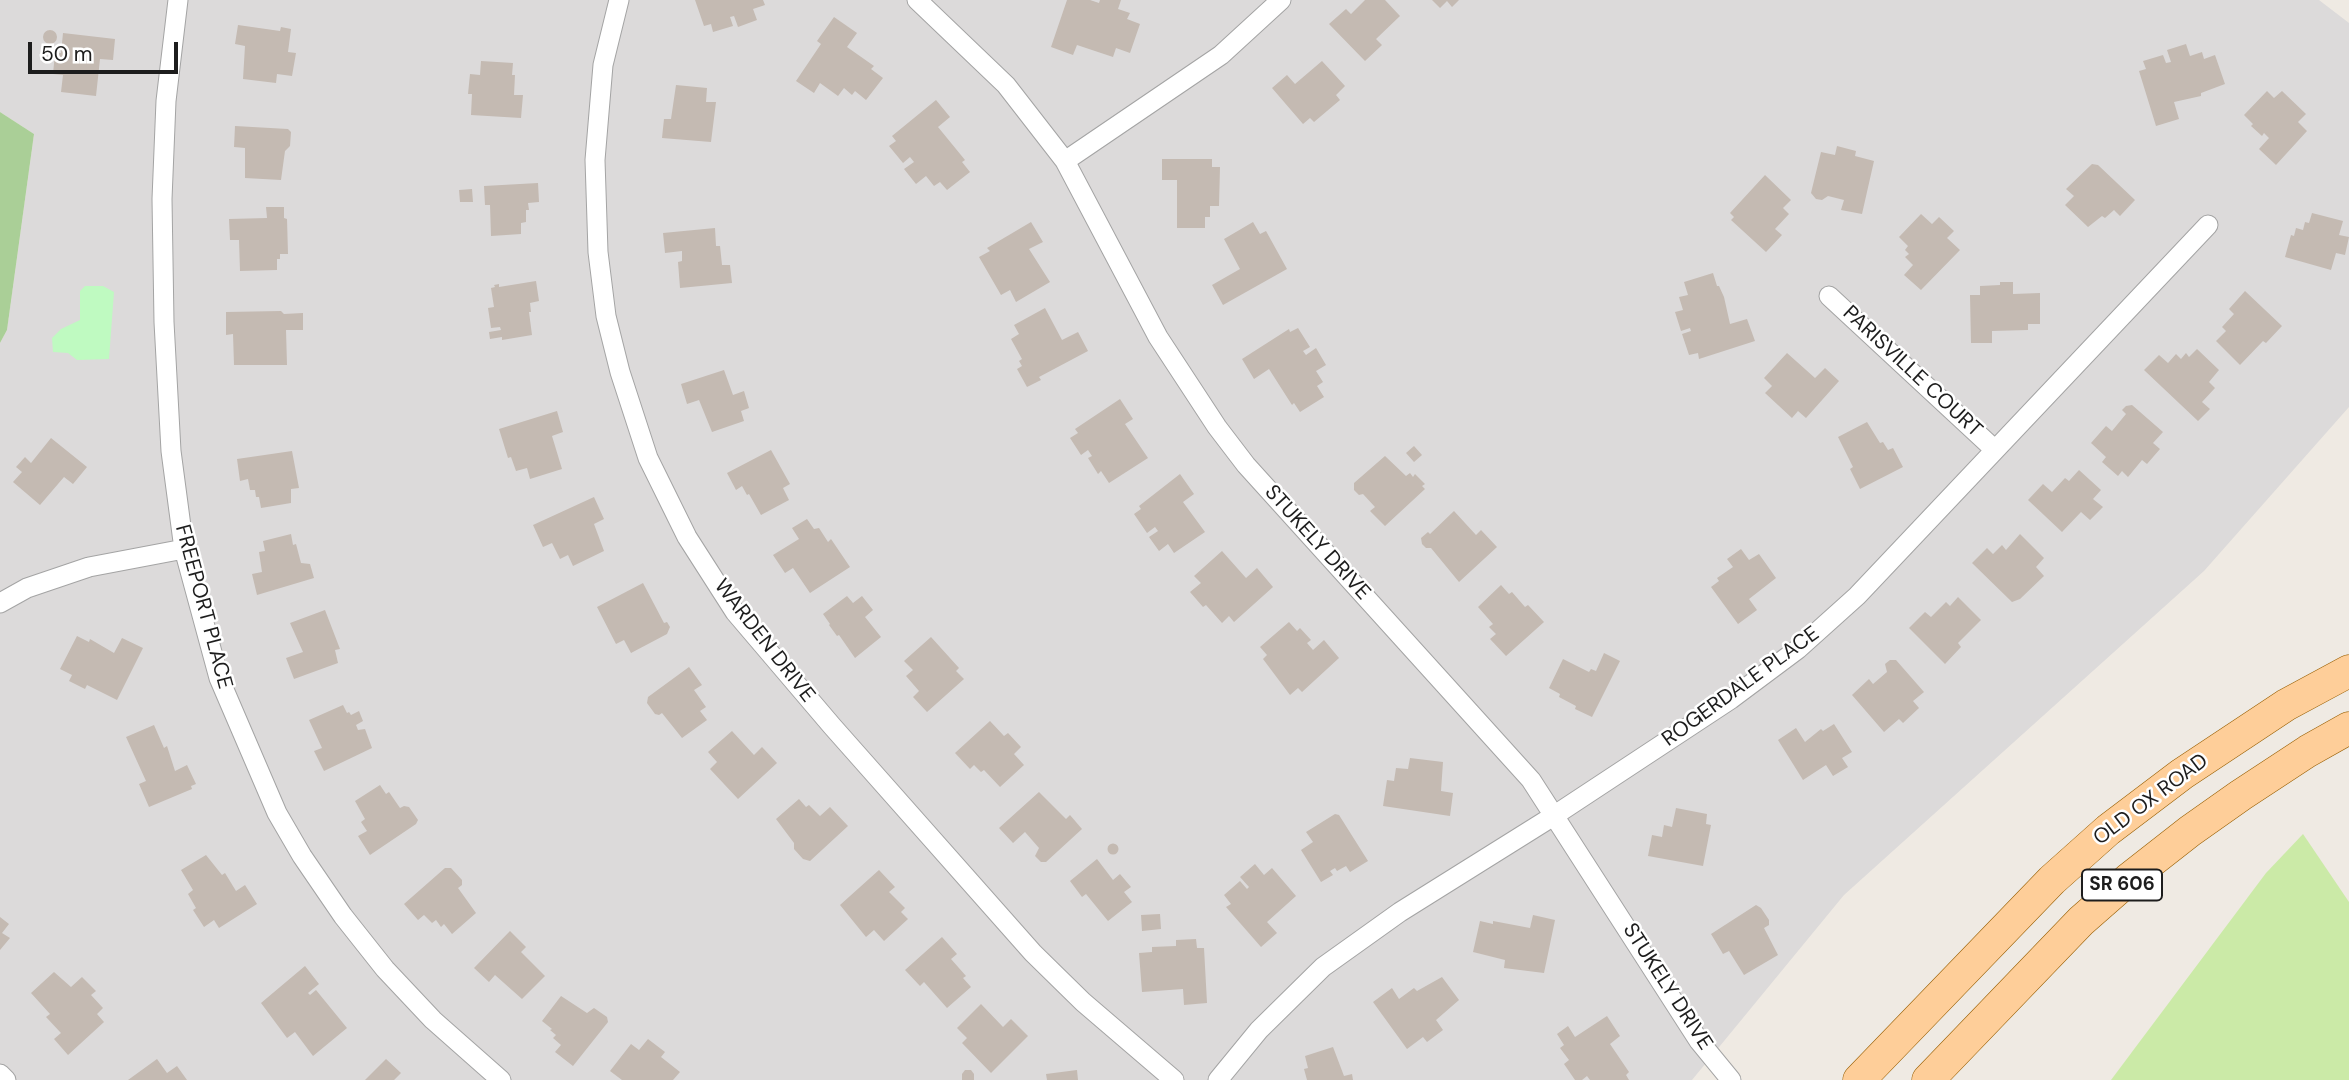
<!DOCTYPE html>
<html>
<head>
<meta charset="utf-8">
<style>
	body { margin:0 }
	#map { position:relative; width:2349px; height:1080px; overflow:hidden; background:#efeae3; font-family:"DM Sans",sans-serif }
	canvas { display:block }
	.scale { position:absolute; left:28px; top:42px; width:150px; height:32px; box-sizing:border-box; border:4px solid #1d1d1d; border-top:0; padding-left:9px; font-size:21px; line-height:24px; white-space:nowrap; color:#1d1d1d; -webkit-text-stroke:5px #fff; paint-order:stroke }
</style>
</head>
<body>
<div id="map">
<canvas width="2349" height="1080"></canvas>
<div class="scale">50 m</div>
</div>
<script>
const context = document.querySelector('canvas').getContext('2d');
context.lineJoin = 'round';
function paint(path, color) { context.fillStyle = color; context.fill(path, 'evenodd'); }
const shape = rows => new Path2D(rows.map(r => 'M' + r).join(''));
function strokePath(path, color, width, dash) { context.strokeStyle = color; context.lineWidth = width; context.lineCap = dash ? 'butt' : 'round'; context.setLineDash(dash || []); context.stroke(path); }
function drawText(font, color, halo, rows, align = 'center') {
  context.font = font + ' "DM Sans",sans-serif'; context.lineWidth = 5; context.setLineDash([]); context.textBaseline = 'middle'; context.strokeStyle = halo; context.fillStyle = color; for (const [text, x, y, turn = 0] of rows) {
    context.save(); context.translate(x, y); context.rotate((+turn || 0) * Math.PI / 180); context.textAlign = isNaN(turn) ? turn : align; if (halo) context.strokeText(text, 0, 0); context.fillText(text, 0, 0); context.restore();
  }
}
paint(shape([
	[0,0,2319,0,2349,23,2349,407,2204,571,1844,895,1692,1080,0,1080,0,343,7,330,34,134,0,112]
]), '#dcdada');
paint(shape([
	[2303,834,2349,902,2349,1080,2111,1080,2266,873]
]), '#cbeaa7');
paint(shape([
	[0,112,34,134,7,330,0,343]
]), '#aacf97');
paint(shape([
	[85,286,103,286,114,292,109,359,77,360,68,353,53,352,52,338,61,329,80,320,80,291]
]), '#bffac1');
paint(shape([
	[695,0,763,0,765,5,753,9,757,20,738,27,734,16,730,17,733,26,713,32,711,24,704,26],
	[1067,0,1090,0,1099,3,1100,0,1121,0,1118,9,1130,13,1127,19,1140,24,1130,53,1116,48,1113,57,1077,45,1073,55,1051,47],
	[1365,0,1385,0,1400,16,1376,39,1382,45,1365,61,1329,24,1346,9,1351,14],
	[1432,0,1459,0,1452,7,1447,1,1440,8],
	[834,17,857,33,847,47,874,66,871,69,883,78,866,100,855,91,852,95,844,88,838,96,820,83,814,93,796,81,821,44,817,41],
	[238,25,280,31,281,27,291,29,288,52,296,53,292,76,277,74,276,83,243,79,245,46,235,44],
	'43 37a7 7 0 1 1 14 0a7 7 0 1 1-14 0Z',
	[63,33,115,39,113,60,100,59,96,96,61,92,63,75,53,74,55,53,61,53],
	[2186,44,2190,56,2202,52,2204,59,2215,55,2225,84,2201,93,2201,96,2174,102,2179,119,2156,126,2139,71,2146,69,2143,61,2163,55,2166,63,2171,62,2167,50],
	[481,61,513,63,512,75,515,75,514,95,523,95,521,118,471,115,472,94,468,94,470,74,480,75],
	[1322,61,1345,86,1336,95,1340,100,1314,122,1310,118,1303,124,1272,88,1287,75,1295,84],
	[676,85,707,88,706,102,716,102,711,142,662,138,664,119,671,119],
	[2267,91,2274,98,2282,91,2306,114,2298,122,2307,131,2276,165,2259,149,2269,138,2264,133,2262,136,2251,126,2253,124,2244,115],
	[936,100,950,117,938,127,965,160,962,162,970,172,947,190,940,182,934,186,926,176,916,184,904,169,914,162,910,157,903,163,889,146,896,141,892,136],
	[235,126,288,129,291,132,290,146,285,151,281,180,245,178,245,148,234,147],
	[1837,146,1856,151,1855,156,1874,161,1862,214,1841,210,1844,200,1828,196,1822,200,1816,199,1811,193,1821,152,1835,155],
	[1162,159,1212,159,1212,167,1220,167,1219,206,1210,206,1210,217,1205,217,1205,228,1177,228,1177,180,1162,180],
	[2092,164,2098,165,2135,200,2120,216,2114,210,2105,218,2102,216,2088,227,2065,205,2074,196,2066,189],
	[1765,175,1791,200,1783,208,1789,214,1775,229,1782,235,1766,252,1731,220,1734,217,1730,213],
	[538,183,539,202,528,203,529,210,526,210,526,222,521,223,521,234,491,236,490,205,485,205,484,186],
	[472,189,473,202,460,202,459,190],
	[266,207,284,207,284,218,287,219,288,254,280,254,280,259,277,259,277,270,240,271,239,240,230,240,229,219,267,218],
	[2312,213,2343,221,2339,235,2349,237,2345,255,2336,253,2331,270,2285,257,2291,235,2294,236,2296,228,2303,230,2305,222,2309,223],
	[1921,214,1932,224,1939,217,1954,231,1947,238,1960,250,1921,290,1904,275,1913,265,1905,257,1909,254,1905,250,1908,246,1899,237],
	[1031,222,1043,242,1029,249,1050,282,1016,302,1010,290,1001,295,979,257,990,251,987,248],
	[1253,222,1260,234,1266,231,1287,269,1223,305,1212,285,1240,269,1224,239],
	[715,228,716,246,720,246,722,265,730,265,732,283,680,288,678,262,682,261,682,251,665,253,663,233],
	[1713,273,1717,286,1719,286,1724,297,1730,324,1747,319,1755,341,1699,359,1698,353,1689,355,1682,334,1691,331,1690,328,1681,331,1675,312,1683,310,1679,297,1688,295,1684,282],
	[536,281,539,301,530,303,531,312,529,312,532,335,502,340,502,337,490,339,489,332,501,330,500,327,491,328,488,308,494,307,491,288,495,287,494,285,499,284,499,287],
	[2000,282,2013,282,2013,294,2040,293,2040,324,2028,324,2028,330,1992,331,1992,343,1971,343,1970,295,1980,295,1980,286,2000,285],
	[2245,291,2282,326,2266,343,2263,341,2240,365,2216,341,2226,331,2222,327,2234,314,2229,309],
	[1045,308,1062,340,1078,332,1088,351,1039,377,1041,380,1027,387,1017,369,1022,366,1019,361,1022,359,1011,339,1019,334,1014,325],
	[281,311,284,314,303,313,303,330,286,330,287,365,234,365,233,334,226,335,226,312],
	[1298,328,1310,347,1303,351,1306,355,1316,348,1326,365,1316,371,1323,382,1317,386,1324,397,1300,412,1294,403,1292,405,1269,369,1254,379,1242,359,1289,329,1290,332],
	[2197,349,2219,370,2209,382,2215,388,2202,402,2210,409,2198,421,2144,370,2159,355,2168,363,2176,354,2181,359,2186,353,2189,357],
	[1787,353,1815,378,1825,368,1839,381,1806,418,1798,411,1792,418,1765,393,1772,386,1764,378],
	[724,370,733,395,744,391,749,408,741,411,744,421,712,432,699,400,687,404,681,384],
	[1120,399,1133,419,1125,424,1148,458,1109,483,1101,471,1098,474,1088,458,1092,456,1088,450,1081,455,1070,438,1078,433,1075,429],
	[2132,405,2163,432,2153,443,2160,449,2147,464,2142,460,2128,477,2122,471,2118,476,2102,462,2106,457,2091,443,2106,426,2112,431,2126,414,2122,410,2126,406],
	[557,411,563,432,552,436,562,469,530,479,527,468,516,471,511,457,508,458,499,429],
	[1867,422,1880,443,1883,442,1888,450,1893,448,1903,467,1860,489,1850,469,1853,467,1838,437],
	[51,438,87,467,73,484,64,477,40,505,13,482,22,472,16,467,25,457,31,463],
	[1414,446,1422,455,1414,462,1406,453],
	[771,450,790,484,783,488,789,500,761,515,749,494,747,495,742,486,736,490,727,473],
	[292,451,299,488,291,489,291,503,261,508,259,497,256,497,255,490,250,490,248,479,240,481,237,459],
	[1385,456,1406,476,1410,473,1413,477,1415,474,1425,484,1422,486,1425,489,1385,526,1370,511,1375,507,1363,494,1359,495,1354,490,1354,483],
	[2079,470,2101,490,2093,499,2103,507,2090,520,2081,512,2062,532,2028,500,2043,484,2052,492,2065,478,2069,481],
	[1180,474,1194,494,1183,502,1205,532,1174,553,1168,544,1159,551,1149,537,1158,531,1155,527,1147,533,1134,514,1141,509,1139,506],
	[594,497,604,519,594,524,604,551,573,566,568,555,560,559,552,543,543,547,533,525],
	[1454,511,1476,535,1481,530,1497,547,1459,582,1431,548,1426,548,1422,544,1421,538,1428,532,1430,534],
	[807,519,814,529,819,528,828,542,831,539,850,567,810,593,793,568,785,573,773,555,799,539,792,528],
	[291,534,293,545,296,544,301,563,310,564,314,578,257,595,252,574,262,572,259,552,265,551,263,541],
	[2020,534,2044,558,2036,567,2044,576,2020,599,2012,602,1972,563,1987,548,1993,554,2002,545,2006,550],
	[1741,549,1749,560,1759,554,1776,578,1749,599,1757,610,1738,624,1711,587,1719,581,1717,578,1733,567,1727,559],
	[1222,551,1246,578,1257,568,1273,587,1234,622,1229,616,1222,623,1206,605,1203,607,1190,592,1201,583,1194,576],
	[643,583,664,623,667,622,670,627,667,634,631,653,624,640,616,644,597,607],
	[1501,585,1509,594,1512,592,1525,607,1528,605,1544,622,1506,656,1490,639,1496,634,1489,627,1493,624,1478,607],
	[847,596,853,603,862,596,873,610,865,617,881,637,855,658,839,635,837,636,829,625,830,624,823,614],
	[1958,597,1981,620,1958,643,1961,647,1945,664,1909,628,1925,612,1931,617,1946,602,1950,606],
	[325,610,340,649,335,650,338,663,294,679,286,658,303,652,290,623],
	[1289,622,1297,631,1300,628,1311,640,1307,643,1313,650,1324,640,1339,658,1302,692,1298,688,1290,695,1263,659,1267,655,1260,647],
	[77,636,89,642,90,639,114,653,122,638,143,648,117,700,87,685,85,689,69,681,72,675,60,669],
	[931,637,959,668,956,671,964,679,927,712,913,697,919,691,906,676,913,670,904,661],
	[1604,653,1620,661,1592,717,1575,709,1576,706,1559,697,1560,694,1549,688,1563,659,1589,672,1591,669,1596,671],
	[1890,660,1896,660,1924,692,1913,701,1919,708,1903,723,1899,719,1884,732,1852,695,1869,679,1873,684,1887,672,1885,664],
	[689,667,702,685,694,690,706,707,700,711,707,720,682,738,662,713,659,715,655,714,647,703,648,697],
	[343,705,347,713,349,712,351,715,359,711,363,721,356,725,358,730,365,729,372,748,324,771,314,751,322,748,309,720],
	[990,721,1004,736,1008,733,1021,747,1014,754,1024,765,1000,787,984,770,981,772,974,765,970,769,955,753],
	[1834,724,1852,752,1842,758,1848,767,1833,776,1826,765,1803,780,1778,740,1796,728,1805,742,1821,729,1823,731],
	[154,725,164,748,167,746,175,771,187,765,196,784,191,786,192,789,149,807,139,784,146,781,126,737],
	[732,731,754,755,762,747,777,763,738,799,710,769,717,762,708,752],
	[1410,758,1443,762,1441,791,1453,793,1450,816,1383,806,1387,780,1394,781,1396,768,1408,769],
	[380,785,386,794,389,792,400,808,404,806,409,807,418,820,416,824,370,855,358,836,367,831,361,822,365,819,355,801],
	[1039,792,1066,819,1070,815,1082,829,1046,862,1041,862,1035,856,1039,848,1025,832,1013,843,999,828],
	[799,799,806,807,809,805,820,816,830,807,848,826,810,861,803,859,794,849,794,843,776,819],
	[1676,808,1707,814,1706,824,1711,825,1703,866,1648,856,1652,835,1662,837,1664,825,1672,827],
	[1335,814,1339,815,1368,861,1350,872,1346,866,1337,871,1335,868,1330,871,1333,875,1321,882,1301,850,1313,842,1306,832],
	'1107.5 849a5.5 5.5 0 1 1 11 0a5.5 5.5 0 1 1-11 0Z',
	[206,855,222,875,225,873,236,891,245,885,257,904,219,928,214,920,204,927,193,910,196,908,188,894,193,890,181,870],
	[1097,859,1113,880,1120,874,1131,887,1124,892,1132,902,1108,921,1086,894,1082,897,1070,881],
	[1255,864,1264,875,1272,868,1296,896,1267,922,1277,933,1261,947,1226,907,1231,904,1224,895,1240,881,1247,889,1249,887,1240,877],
	[445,868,451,868,462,880,462,885,458,888,476,913,452,934,444,924,441,927,436,920,432,923,424,915,418,920,404,904],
	[879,870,895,887,889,892,905,908,901,912,908,919,884,941,874,930,866,937,840,905],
	[1756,905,1761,908,1769,920,1769,925,1764,928,1778,955,1744,975,1729,951,1723,954,1711,934],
	[1160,914,1161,929,1142,931,1141,915],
	[1533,915,1555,920,1544,973,1504,968,1505,960,1473,952,1480,921,1493,924,1493,921,1530,928],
	[0,917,9,924,2,933,10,938,0,950],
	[510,931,526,947,521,952,545,976,522,999,495,975,489,982,474,968],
	[942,937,957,954,951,959,966,976,963,978,971,987,947,1008,924,982,920,986,905,970],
	[1196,939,1197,948,1204,948,1207,1003,1184,1005,1183,989,1142,992,1139,953,1152,952,1152,947,1176,946,1176,940],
	[305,966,319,984,308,993,310,995,316,990,347,1028,313,1056,295,1032,287,1038,261,1003],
	[54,972,71,987,82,977,96,991,91,995,103,1008,97,1014,104,1022,68,1055,54,1039,61,1033,46,1017,50,1014,31,993],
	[1442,977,1459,1000,1436,1020,1443,1030,1427,1042,1423,1037,1407,1049,1373,1002,1392,988,1399,999,1414,988,1417,991],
	[561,996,587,1013,594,1008,607,1017,608,1022,573,1066,555,1052,561,1045,553,1038,556,1035,550,1030,552,1029,542,1021],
	[981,1004,1003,1027,1011,1019,1028,1036,991,1073,962,1043,967,1038,957,1028],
	[1607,1016,1620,1036,1610,1044,1629,1072,1626,1075,1629,1080,1590,1080,1587,1076,1582,1080,1575,1080,1564,1064,1569,1060,1560,1048,1564,1045,1557,1034,1568,1026,1575,1037],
	[648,1039,665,1052,661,1057,680,1072,673,1080,622,1080,610,1071,631,1044,639,1050],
	[1333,1047,1344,1076,1352,1074,1353,1080,1307,1080,1304,1069,1308,1068,1305,1056],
	[157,1059,167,1073,177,1066,187,1080,128,1080],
	[386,1059,401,1073,394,1080,365,1080],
	[965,1070,971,1070,974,1074,974,1080,962,1080,962,1074],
	[1077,1070,1078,1080,1047,1080,1046,1074]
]), '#c4bab2');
const minor = shape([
	[178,0,166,101,162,199,164,322,171,451,184,549,219,678,277,813,302,856,343,916,385,969,433,1020,501,1080],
	[619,0,603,65,595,160,598,252,606,316,620,372,648,458,687,537,735,612,832,726,1033,953,1083,1002,1174,1080],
	[917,0,1006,85,1065,161,1158,337,1217,427,1246,465,1531,780,1699,1041,1731,1080],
	[1065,161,1221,55,1281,0],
	[1829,296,1994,449],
	[0,603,27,588,89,567,184,549],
	[0,1074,6,1080],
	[1218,1080,1259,1030,1323,967,1400,912,1555,815,1731,699,1798,649,1857,596,2208,225]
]);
const primary = shape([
	[1859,1080,2052,880,2108,830,2182,774,2286,705,2349,671],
	[1928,1080,2081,921,2130,878,2190,831,2241,795,2308,751,2349,728]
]);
strokePath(minor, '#a4a4a4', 21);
strokePath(primary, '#975e00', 33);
strokePath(minor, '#fff', 19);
strokePath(primary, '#fece99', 32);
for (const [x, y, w] of [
	[2122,885,80]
]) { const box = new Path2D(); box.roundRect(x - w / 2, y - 15.5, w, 31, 5); context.fillStyle = '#fff'; context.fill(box); strokePath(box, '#1d1d1d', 2); }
drawText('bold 19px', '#1d1d1d', null, [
	["SR 606",2122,885]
]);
drawText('21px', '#1d1d1d', '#fff', [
	["PARISVILLE COURT",1912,372,43],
	["STUKELY DRIVE",1317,543,48],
	["FREEPORT PLACE",203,607,75],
	["WARDEN DRIVE",764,641,52],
	["ROGERDALE PLACE",1741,687,-36],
	["OLD OX ROAD",2151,800,-37],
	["STUKELY DRIVE",1667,987,57]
]);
</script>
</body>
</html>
